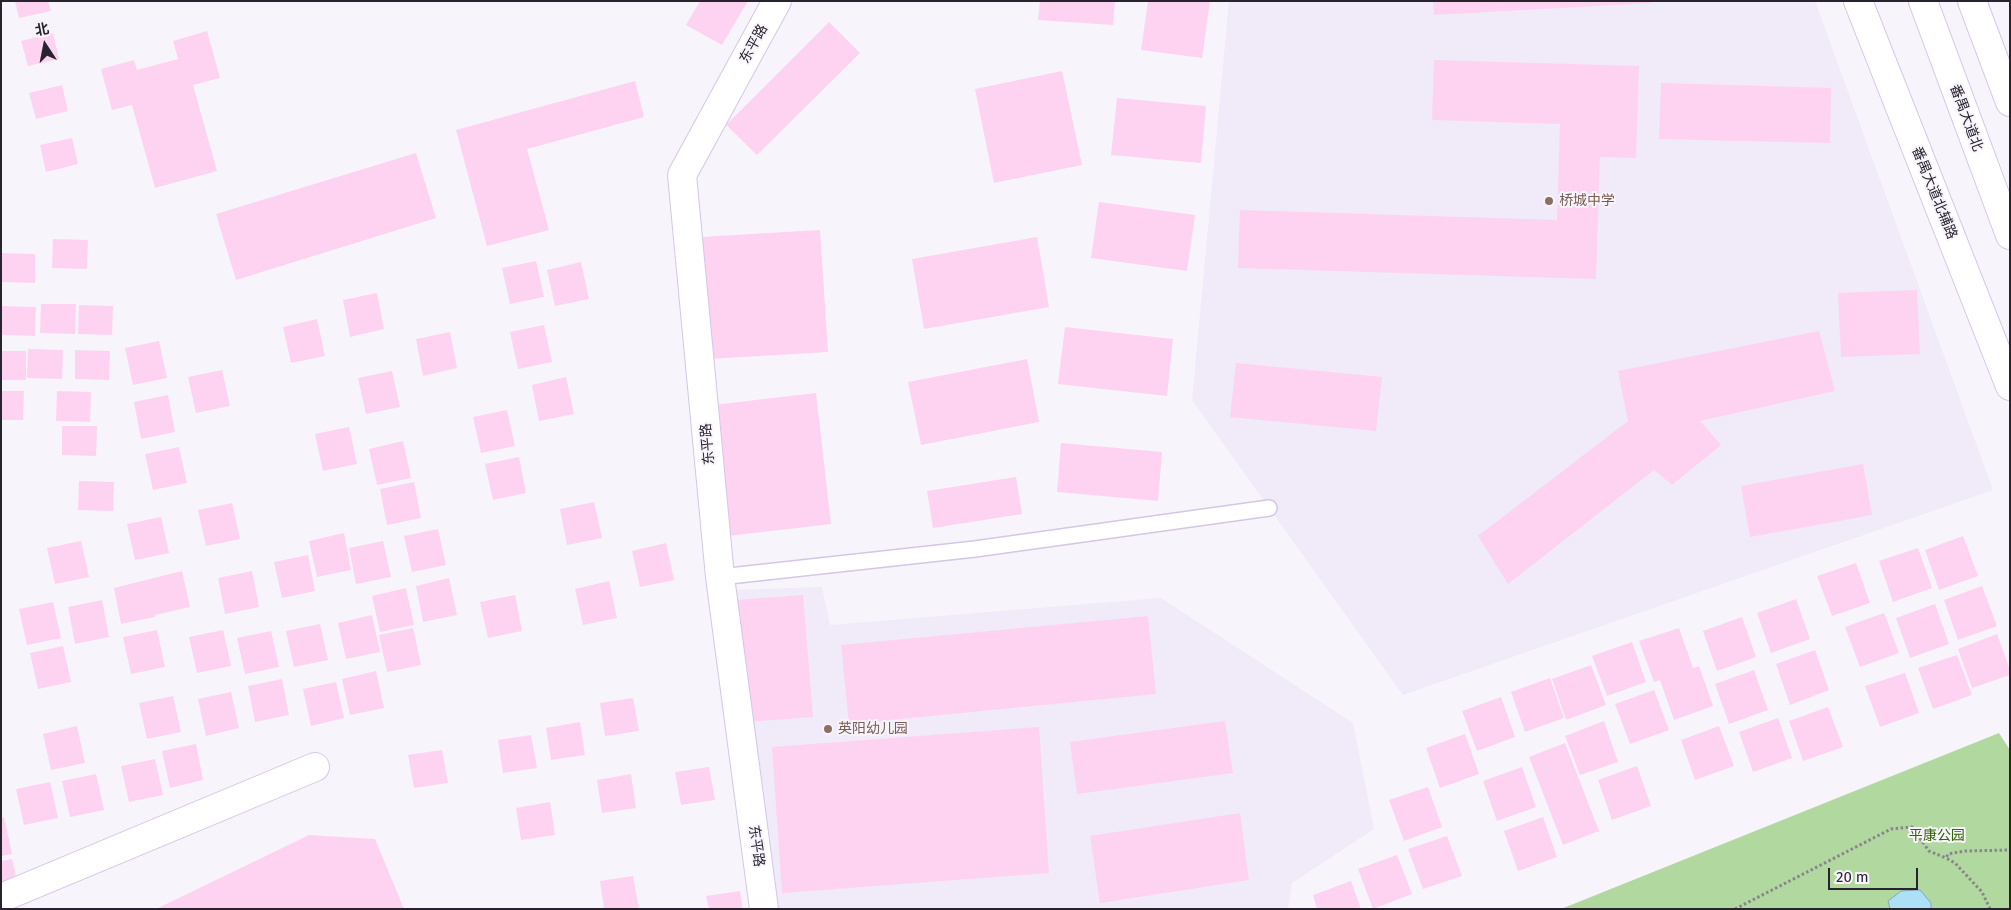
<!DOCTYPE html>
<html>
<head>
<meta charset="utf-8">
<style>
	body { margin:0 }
	#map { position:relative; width:2011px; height:910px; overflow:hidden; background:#f8f4fb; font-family:"Fira Sans","Noto Sans SC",sans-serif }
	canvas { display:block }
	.frame { position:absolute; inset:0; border:2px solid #29232f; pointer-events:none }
	.north { position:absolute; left:20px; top:20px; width:50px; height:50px; -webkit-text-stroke:4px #f8f4fb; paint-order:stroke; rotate:349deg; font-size:14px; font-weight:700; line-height:20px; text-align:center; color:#29232f }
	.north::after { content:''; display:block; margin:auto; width:18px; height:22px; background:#29232f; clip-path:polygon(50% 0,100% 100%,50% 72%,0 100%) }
	.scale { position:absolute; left:1828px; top:868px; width:90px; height:22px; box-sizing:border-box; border:2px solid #29232f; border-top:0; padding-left:6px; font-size:15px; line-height:18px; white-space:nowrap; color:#29232f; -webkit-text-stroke:4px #f8f4fb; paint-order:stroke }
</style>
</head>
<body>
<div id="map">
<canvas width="2011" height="910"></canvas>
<div class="frame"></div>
<div class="north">北</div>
<div class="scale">20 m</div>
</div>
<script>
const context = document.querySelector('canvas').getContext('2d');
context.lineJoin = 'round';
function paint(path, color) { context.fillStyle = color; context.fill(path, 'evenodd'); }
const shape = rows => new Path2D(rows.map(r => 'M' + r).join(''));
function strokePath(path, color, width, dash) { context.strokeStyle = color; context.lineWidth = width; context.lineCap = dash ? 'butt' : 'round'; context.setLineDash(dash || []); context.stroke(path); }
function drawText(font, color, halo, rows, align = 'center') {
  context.font = font + ' "Fira Sans","Noto Sans SC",sans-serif'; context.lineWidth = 4; context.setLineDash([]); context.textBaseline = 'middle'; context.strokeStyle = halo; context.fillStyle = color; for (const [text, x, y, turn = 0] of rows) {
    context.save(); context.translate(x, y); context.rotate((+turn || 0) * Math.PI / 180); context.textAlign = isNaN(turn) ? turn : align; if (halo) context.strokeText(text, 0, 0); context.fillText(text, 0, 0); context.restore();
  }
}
paint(shape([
	[1229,1,1815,1,1993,490,1403,695,1192,400],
	[822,587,830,625,1161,598,1353,723,1374,829,1292,883,1288,909,770,909,732,590]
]), '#f1eaf9');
paint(shape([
	[1999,733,2010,750,2010,909,1561,909]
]), '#b1d89f');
const water = shape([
	[1920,890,1931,903,1931,909,1890,909,1888,901,1901,891,1920,890]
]);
paint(water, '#addff7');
strokePath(water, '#85a7bb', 1);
paint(shape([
	[15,1,48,1,51,11,19,18],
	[700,1,748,1,722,45,686,25],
	[1040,1,1115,1,1113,25,1038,20],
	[1148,1,1210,1,1202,58,1141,50],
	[1433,1,1651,1,1651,3,1434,15],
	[829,22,860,53,757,155,726,125],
	[207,31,220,78,193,85,217,171,155,188,132,105,112,110,101,69,134,60,137,70,178,59,173,41],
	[53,33,59,59,28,66,21,41],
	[1434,60,1639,66,1636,158,1600,157,1596,279,1238,268,1240,210,1557,220,1560,124,1432,120],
	[1062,71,1082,165,994,183,975,89],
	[635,81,644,117,527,149,549,230,487,246,456,130],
	[1661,83,1831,88,1830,143,1659,139],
	[62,85,68,111,36,119,29,93],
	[1117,98,1206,106,1201,163,1111,155],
	[72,138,78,164,46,172,40,145],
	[416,153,436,218,236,280,216,214],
	[1099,202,1195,215,1187,271,1091,258],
	[820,230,828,352,709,359,701,237],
	[1037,237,1049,307,924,329,912,259],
	[53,239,88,240,87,269,52,268],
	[1,253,35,254,35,283,1,282],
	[536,261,544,297,510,304,502,268],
	[581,262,589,299,555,306,547,270],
	[1917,290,1920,354,1841,357,1838,293],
	[377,293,384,329,350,337,343,300],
	[41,304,76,304,75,334,40,333],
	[79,305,113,306,112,335,78,334],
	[1,306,36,307,35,336,1,335],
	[317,319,325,356,291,363,283,327],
	[544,325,552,362,518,369,510,332],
	[1065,327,1173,339,1167,396,1058,384],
	[1819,331,1835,391,1700,421,1721,445,1672,485,1654,470,1508,584,1478,536,1628,421,1618,371],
	[450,332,457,368,423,376,416,339],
	[159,341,167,378,133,385,125,348],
	[28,349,63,350,62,379,27,378],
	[75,350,110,351,109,380,75,379],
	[1,351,26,351,26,380,1,380],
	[1027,359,1039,422,921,445,908,382],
	[1236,363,1382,377,1376,431,1230,417],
	[222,370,230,406,196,413,188,377],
	[392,371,400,407,366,414,358,378],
	[566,377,574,414,539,421,532,385],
	[1,391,24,391,23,420,1,420],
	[57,391,91,392,90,422,56,421],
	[816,393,831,524,728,536,713,405],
	[168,395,175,432,141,439,134,402],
	[507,410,515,446,481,453,473,417],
	[62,426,97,426,96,456,62,455],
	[349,427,357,464,323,471,315,434],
	[403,441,411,478,377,485,369,449],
	[1061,443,1162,452,1158,501,1057,492],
	[179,447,187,483,153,490,145,454],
	[519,457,526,493,493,500,485,464],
	[1863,464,1872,515,1750,537,1741,486],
	[1016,477,1022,514,933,528,927,491],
	[79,481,114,482,113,511,78,510],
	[414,482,421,518,387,525,380,489],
	[594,502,602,538,567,545,560,509],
	[232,503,240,539,206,546,198,510],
	[161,517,169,553,135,560,127,524],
	[438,529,446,565,412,572,404,536],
	[344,533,351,570,317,577,309,541],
	[1963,536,1978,576,1939,590,1925,550],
	[81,541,89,577,55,584,47,548],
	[383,541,391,577,356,584,349,548],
	[666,543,674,580,640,587,632,551],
	[1918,548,1932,588,1893,602,1879,561],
	[308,555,315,591,282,598,274,562],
	[1856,563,1870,603,1832,616,1817,576],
	[182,571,190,607,155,615,155,617,121,624,114,588],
	[252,571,259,607,225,614,218,578],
	[449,578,457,615,423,622,416,586],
	[609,581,617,618,583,625,575,589],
	[1982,586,1997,626,1958,640,1944,600],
	[406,588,414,625,380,632,372,596],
	[515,595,522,631,488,638,480,602],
	[803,595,813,717,746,722,736,600],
	[1796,599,1810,639,1771,653,1757,613],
	[102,600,109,637,75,644,68,607],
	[53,602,61,638,27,645,19,609],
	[1935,604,1949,644,1910,658,1896,618],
	[1884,613,1899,653,1860,667,1845,627],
	[372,615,380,652,346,659,338,623],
	[1148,616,1156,694,849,724,841,645],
	[1742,617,1756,657,1717,671,1703,631],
	[320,624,328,660,294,667,286,631],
	[413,628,421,665,387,672,379,635],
	[1679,628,1693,668,1677,674,1699,666,1713,706,1674,720,1660,680,1654,682,1639,641],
	[157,630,165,667,131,674,123,637],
	[223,630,231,666,197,673,189,637],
	[271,631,279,667,245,674,237,638],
	[1997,634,2010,670,2010,675,1972,688,1958,649],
	[1632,642,1646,682,1607,696,1592,656],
	[63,646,71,682,38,689,30,653],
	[1815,650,1829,690,1790,705,1776,664],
	[1957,655,1972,695,1933,709,1918,668],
	[1591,665,1606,705,1566,720,1552,679],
	[1754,670,1768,710,1729,724,1715,684],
	[376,671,384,708,350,715,342,679],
	[1905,673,1919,713,1880,727,1865,686],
	[1550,678,1564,718,1525,732,1511,692],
	[282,679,289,715,255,722,248,686],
	[336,682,344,718,311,726,303,689],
	[1654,690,1669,730,1630,744,1615,704],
	[231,692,239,728,206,736,198,699],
	[173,696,181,732,147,739,139,703],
	[1501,697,1515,737,1477,751,1462,711],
	[633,698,639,731,605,736,600,703],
	[1828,707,1843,747,1803,761,1789,721],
	[1778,718,1792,758,1753,772,1739,732],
	[1225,721,1233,773,1077,794,1070,742],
	[1604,721,1618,762,1580,775,1565,736],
	[580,722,585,755,551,760,546,728],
	[77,726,85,763,51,770,43,734],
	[1719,726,1734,766,1695,780,1681,740],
	[1039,727,1049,873,782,893,772,747],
	[1465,734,1479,774,1440,788,1426,748],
	[531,735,537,768,503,773,498,740],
	[1565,743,1599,831,1563,845,1529,757],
	[196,744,203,780,170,788,162,751],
	[442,750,448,783,414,788,408,755],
	[155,759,163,795,129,802,121,766],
	[1637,766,1651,806,1612,820,1598,780],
	[709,767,715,800,681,805,675,772],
	[1522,767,1536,807,1497,821,1483,781],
	[96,774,104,810,70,817,62,781],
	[631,774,636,808,602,813,597,780],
	[50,782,58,818,24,825,16,789],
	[1428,787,1442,827,1404,841,1389,800],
	[550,802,555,835,521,840,516,808],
	[1240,813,1249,880,1100,903,1090,836],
	[4,817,12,854,1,856,1,818],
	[1543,817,1557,857,1518,871,1504,831],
	[309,835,375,839,404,909,156,909],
	[1447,836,1462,876,1423,889,1408,849],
	[1397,855,1412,894,1373,909,1358,869],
	[12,859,20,895,1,899,1,861],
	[633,876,639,909,604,909,600,881],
	[1351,881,1361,909,1317,909,1313,895],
	[740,891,743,909,709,909,706,896]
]), '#fed3f1');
const service = shape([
	[720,577,975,549,1269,508]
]);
const minor = shape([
	[1,898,315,767]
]);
const tertiary = shape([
	[764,909,720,577,682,175,777,1]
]);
const secondary = shape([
	[1858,1,2010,386]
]);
const trunk = shape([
	[1923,1,2010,235],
	[1972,1,2010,102],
	[2003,367,2010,377]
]);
strokePath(service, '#d6c6e6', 18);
strokePath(minor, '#d6c6e6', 30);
strokePath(tertiary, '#d6c6e6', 30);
strokePath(secondary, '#d6c6e6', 30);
strokePath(trunk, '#d6c6e6', 30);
strokePath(shape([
	[1735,909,1891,829,1912,827,1929,851,1946,858],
	[1990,909,1982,892,1955,863,1946,858,1948,854,1965,851,2010,850]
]), '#89848d', 3, [2.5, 2.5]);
strokePath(service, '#fff', 15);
strokePath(minor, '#fff', 28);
strokePath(tertiary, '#fff', 28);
strokePath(secondary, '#fff', 28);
strokePath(trunk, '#fff', 28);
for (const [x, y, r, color] of [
	[1549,201,5,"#8d6e63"],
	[828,729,5,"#8d6e63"]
]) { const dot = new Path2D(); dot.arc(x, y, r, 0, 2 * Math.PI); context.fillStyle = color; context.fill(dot); strokePath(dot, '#f8f4fb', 2); }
drawText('14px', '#29232f', '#f8f4fb', [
	["东平路",754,44,-61],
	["番禺大道北",1966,118,70],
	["番禺大道北辅路",1934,193,68],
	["东平路",708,444,-95],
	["东平路",756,846,82]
]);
drawText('14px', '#785e54', '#f8f4fb', [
	["桥城中学",1559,201],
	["英阳幼儿园",838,729]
], 'left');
drawText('14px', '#306602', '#f8f4fb', [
	["平康公园",1937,836]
]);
</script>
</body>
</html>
